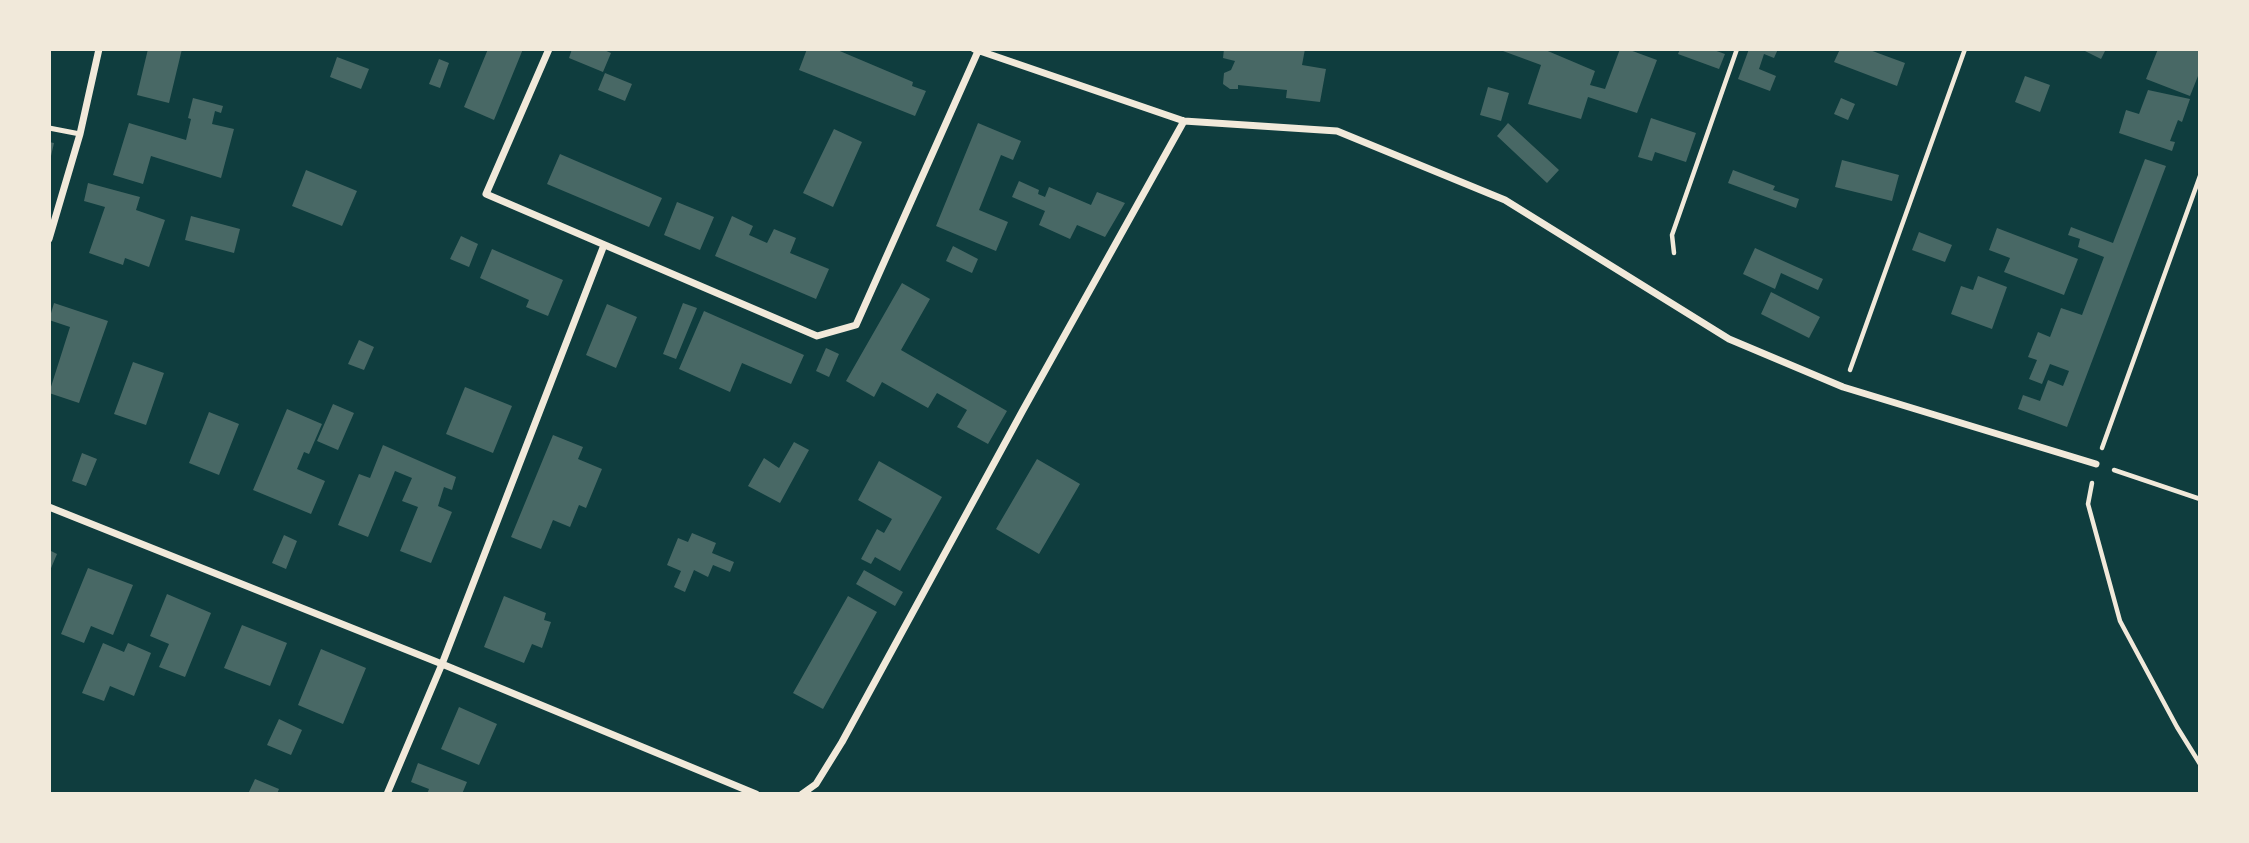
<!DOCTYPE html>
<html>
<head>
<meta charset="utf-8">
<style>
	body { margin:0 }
	#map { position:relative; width:2249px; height:843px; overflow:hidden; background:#0f3d3e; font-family:"Source Serif 4",serif }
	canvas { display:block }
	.frame { position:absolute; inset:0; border:51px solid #f1e9da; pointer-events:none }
</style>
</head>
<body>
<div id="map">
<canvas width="2249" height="843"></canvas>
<div class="frame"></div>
</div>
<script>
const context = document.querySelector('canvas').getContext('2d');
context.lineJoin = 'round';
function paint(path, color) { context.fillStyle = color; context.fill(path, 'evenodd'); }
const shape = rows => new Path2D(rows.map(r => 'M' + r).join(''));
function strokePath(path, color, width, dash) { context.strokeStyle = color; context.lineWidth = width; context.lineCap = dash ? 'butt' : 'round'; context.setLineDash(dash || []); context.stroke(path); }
paint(shape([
	[148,49,182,49,169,103,137,95],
	[488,49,523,49,494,120,464,107],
	[572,49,602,49,611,53,603,72,569,58],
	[807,49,835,49,913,82,912,86,926,91,915,116,799,70],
	[1224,49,1305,49,1302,65,1326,69,1320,102,1286,98,1287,90,1238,85,1238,89,1230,89,1223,84,1224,73,1231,70,1235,61,1223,58],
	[1505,49,1543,49,1595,71,1590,85,1605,89,1620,49,1627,49,1657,60,1637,113,1588,97,1581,119,1528,104,1541,65,1503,51],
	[1680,49,1711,49,1725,54,1719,69,1678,54],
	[1749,49,1778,49,1774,58,1764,54,1759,69,1776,76,1770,91,1738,79],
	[1840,49,1867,49,1905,63,1897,86,1834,62],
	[2081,49,2106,49,2101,59],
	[2158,49,2200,49,2200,71,2190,96,2146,79],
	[337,57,369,69,361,89,330,77],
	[439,59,449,63,440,88,429,84],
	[605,73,632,84,625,101,598,90],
	[2025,76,2050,85,2040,112,2015,102],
	[1488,87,1509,93,1501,121,1480,115],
	[2148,90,2190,99,2182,122,2178,120,2170,141,2175,142,2172,151,2119,133,2126,110,2139,114],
	[193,98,223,106,221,113,215,111,212,124,234,129,221,178,151,156,143,184,113,175,129,123,186,140,191,119,188,118],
	[1841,98,1855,104,1848,120,1834,114],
	[1651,118,1696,133,1686,162,1655,152,1652,161,1638,157],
	[978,123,1021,141,1013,160,1001,155,979,210,1008,222,996,251,936,226],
	[1508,123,1559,170,1547,183,1497,136],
	[834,129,862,142,833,207,803,193],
	[49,142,54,143,51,156,49,156],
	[560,154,662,198,649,227,547,184],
	[2145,159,2166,166,2067,427,2018,409,2023,395,2040,401,2048,380,2063,386,2069,371,2050,364,2042,384,2029,379,2037,360,2028,357,2038,332,2050,337,2061,308,2082,315,2104,257,2078,247,2080,239,2068,235,2071,227,2113,243],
	[1842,160,1899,175,1892,201,1835,187],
	[306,170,357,191,342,226,292,206],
	[1733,170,1775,186,1773,190,1799,199,1796,208,1728,183],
	[1019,181,1039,190,1038,194,1045,197,1049,187,1091,205,1097,192,1125,203,1105,237,1077,225,1070,239,1039,225,1045,211,1012,197],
	[88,183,140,197,136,210,165,220,149,267,125,258,123,265,89,253,105,207,84,201],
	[677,202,714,217,700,250,664,235],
	[191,216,240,229,234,253,185,240],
	[732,216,753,226,749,235,767,243,774,229,796,238,790,253,829,269,816,299,715,256],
	[1997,228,2078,259,2064,295,2004,272,2010,258,1989,250],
	[1919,232,1952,245,1945,262,1912,250],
	[461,236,478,244,469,267,450,259],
	[953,246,978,259,972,273,946,261],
	[1755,248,1823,279,1818,290,1781,273,1775,289,1743,274],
	[492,249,563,280,548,316,526,307,529,300,480,278],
	[1978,276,2007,287,1992,329,1951,314,1961,286,1973,290],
	[902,283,930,299,901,350,1007,411,988,444,957,427,967,410,937,393,928,408,882,382,874,397,846,381],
	[1771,292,1820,317,1809,338,1761,314],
	[54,303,108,321,79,403,49,393,70,327,49,320],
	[683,303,697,308,676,359,663,354],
	[607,304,637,317,616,368,586,355],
	[704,311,804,355,791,384,742,363,730,392,679,369],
	[359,340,374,347,364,370,348,364],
	[826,348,839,354,829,377,816,371],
	[133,362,164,373,146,425,114,414],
	[465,387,512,406,493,453,446,434],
	[333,404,354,413,338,450,317,441],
	[287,409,322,424,309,454,304,452,297,469,325,481,311,514,253,490],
	[209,412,239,424,219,475,189,463],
	[553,435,583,447,578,459,602,469,586,508,579,505,570,527,553,520,541,549,511,537],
	[794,442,809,450,780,503,748,486,764,458,779,468],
	[383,445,456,477,452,490,444,487,438,506,452,512,431,563,400,551,418,507,402,501,412,478,395,471,368,537,338,525,359,474,370,478],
	[82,453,97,459,86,486,72,481],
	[1037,459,1080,484,1039,554,996,529],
	[879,461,942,497,900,571,875,557,871,564,861,559,877,529,884,533,892,519,858,500],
	[692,533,716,543,712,553,734,562,730,572,713,565,708,577,694,570,685,592,674,587,681,571,667,565,678,538,688,542],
	[284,535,297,541,286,569,272,563],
	[49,550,57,554,49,573],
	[88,568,133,585,113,635,91,626,84,643,61,634],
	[864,570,903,592,895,606,856,584],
	[167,594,211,613,185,677,159,667,169,644,150,636],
	[504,596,546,613,544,620,551,622,542,648,532,644,524,663,484,647],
	[848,596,877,612,823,709,793,693],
	[242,625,287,643,270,686,224,668],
	[103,643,124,652,128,643,151,653,134,696,110,686,104,701,82,693],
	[321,649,366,668,343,724,298,705],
	[459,707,497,724,479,765,441,749],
	[279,719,302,730,291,755,267,745],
	[418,763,467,782,462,794,427,794,429,789,411,782],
	[255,779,279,789,277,794,248,794]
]), '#486865');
strokePath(shape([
	[1674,253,1672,235,1737,49],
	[1850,370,1965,49],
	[2102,448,2200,176],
	[2114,470,2200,499],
	[2092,483,2088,504,2120,621,2177,727,2200,764]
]), '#f1e9da', 4.5);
strokePath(shape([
	[49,128,80,134]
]), '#f1e9da', 5);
strokePath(shape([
	[549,49,486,194,817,336,856,325,979,49],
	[974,49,1184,121,1337,131,1505,200,1729,339,1843,387,2096,464],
	[49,239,80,134,99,49],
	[49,507,442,664,756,794],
	[387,794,442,664,604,245],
	[802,794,816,784,842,742,1023,410,1184,121]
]), '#f1e9da', 7);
</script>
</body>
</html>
